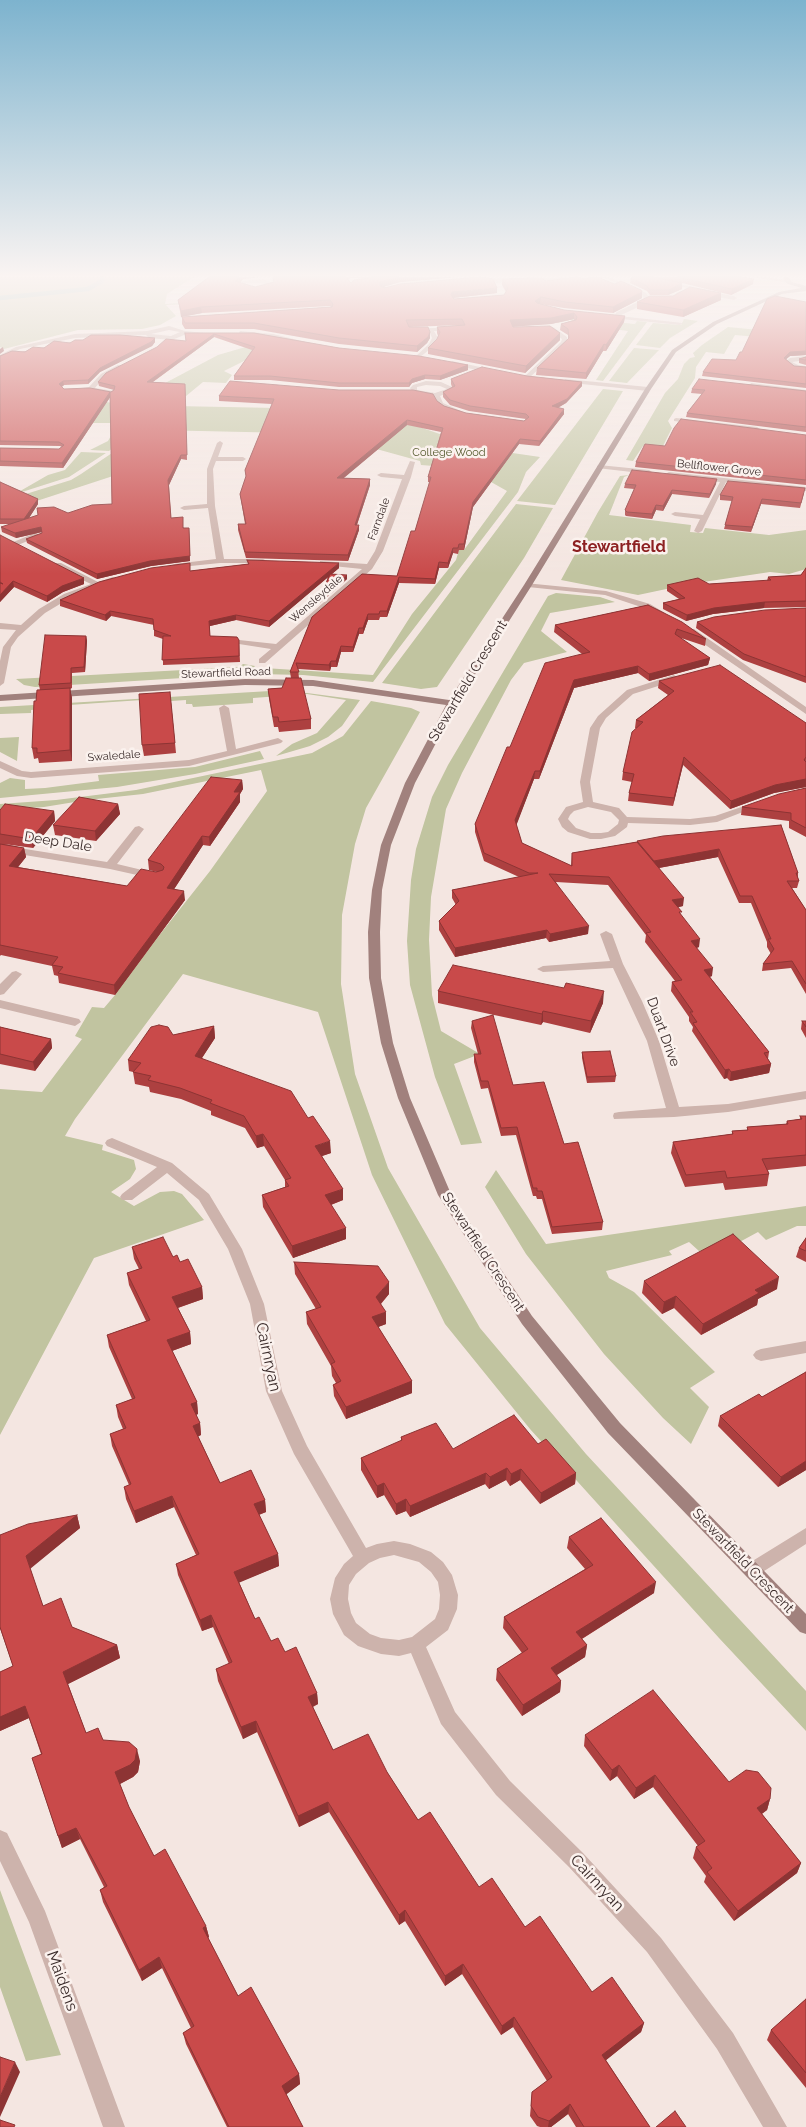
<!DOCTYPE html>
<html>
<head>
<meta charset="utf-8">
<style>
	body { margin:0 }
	canvas { display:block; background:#f4e6e1 }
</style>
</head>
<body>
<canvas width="806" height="2127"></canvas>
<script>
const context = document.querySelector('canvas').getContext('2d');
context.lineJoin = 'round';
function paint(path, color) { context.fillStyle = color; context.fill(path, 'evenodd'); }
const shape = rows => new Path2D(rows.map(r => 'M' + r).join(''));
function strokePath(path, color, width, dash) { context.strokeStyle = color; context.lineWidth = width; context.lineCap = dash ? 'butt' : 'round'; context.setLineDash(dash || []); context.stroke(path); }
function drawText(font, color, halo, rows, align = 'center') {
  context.font = font + ' Raleway,sans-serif'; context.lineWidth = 5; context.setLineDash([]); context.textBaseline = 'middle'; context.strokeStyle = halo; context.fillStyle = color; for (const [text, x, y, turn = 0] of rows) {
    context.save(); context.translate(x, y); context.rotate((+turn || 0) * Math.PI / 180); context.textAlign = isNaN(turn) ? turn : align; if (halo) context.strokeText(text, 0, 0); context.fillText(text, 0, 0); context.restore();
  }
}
paint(shape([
	[0,277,198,277,192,278,167,294,165,304,244,300,166,305,176,316,160,325,142,329,78,330,4,349,0,347],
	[555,316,635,324,637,321,647,322,603,381,596,380,628,331,583,325,570,320,558,323],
	[684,319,698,321,670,338,660,348,636,345,653,323,681,325],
	[728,327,780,332,791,340,735,335,724,354,706,352,696,367,695,378,668,421,672,428,662,448,643,446,633,461,626,460,665,393,678,379,684,364,690,358,695,357,693,353,702,345],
	[273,339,250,358,224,371,232,375,226,383,203,382,174,406,329,409,405,422,466,443,492,450,540,457,526,472,518,492,373,682,303,675,257,674,264,668,373,675,412,614,456,560,459,550,464,550,507,491,491,482,446,467,421,465,420,461,380,450,291,433,154,430,113,476,0,513,0,502,71,480,81,474,112,453,134,430,109,451,90,450,108,441,118,423,84,423,0,381,57,394,131,406,152,390,218,355],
	[634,348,659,350,627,383,609,381],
	[603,389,623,391,555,505,517,501],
	[81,452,106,453,69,477,0,499,15,494,48,475,65,470],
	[629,475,624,477,609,515,691,525,690,532,703,533,705,528,769,535,806,530,806,569,789,574,770,572,690,584,638,595,561,580,598,512,620,476],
	[516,504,553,508,524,558,437,687,421,689,382,683],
	[556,593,600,597,615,602,550,613,541,631,567,652,524,663,511,680,462,773,446,809,431,897,429,940,432,995,441,1031,480,1054,454,1064,482,1143,461,1145,435,1077,410,985,407,941,411,880,416,849,432,797,448,765,548,596],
	[243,664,255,666,248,674,53,686,35,687,24,685,16,679,239,667],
	[270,691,307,693,360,700,342,726,328,737,310,746,276,756,292,744,317,733,346,700,307,694,253,698,253,703,193,707,192,704,186,704,186,700,142,703,142,700,69,705,69,707,31,710,31,713,0,714,0,707],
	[371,701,411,708,420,712,366,808,355,844,342,915,341,984,355,1074,388,1168,480,1328,586,1454,806,1691,806,1731,719,1638,530,1429,445,1324,372,1175,318,1012,183,974,75,1119,65,1136,103,1145,102,1150,134,1160,136,1169,130,1179,111,1192,134,1206,160,1192,174,1191,182,1194,204,1220,94,1258,0,1435,0,1089,42,1092,82,1039,75,1036,92,1007,104,1008,115,995,154,942,210,871,267,791,261,770,143,794,87,800,44,807,0,810,0,804,56,800,136,790,312,753,343,736],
	[19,737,17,761,0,752,0,738],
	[260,751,264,759,195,774,117,787,0,798,0,783,10,778,25,780,25,789,45,788,99,781,98,775,195,767],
	[496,1170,546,1244,806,1206,806,1226,797,1226,766,1240,758,1232,734,1245,699,1251,689,1242,669,1251,672,1255,606,1271,609,1278,634,1292,715,1372,690,1388,709,1407,691,1444,663,1418,604,1354,526,1254,485,1187],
	[0,1890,61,2055,26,2061,0,1987]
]), '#c1c4a0');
strokePath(shape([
	[0,298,88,289,102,281,102,277]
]), '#7eb2a8', 4.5);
paint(shape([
	[468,277,496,279,608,277,646,293,650,299,647,303,619,316,683,323,680,325,612,318,617,312,644,299,642,295,631,289,604,278,496,283,468,277],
	[658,277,665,277,659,280,697,288,676,295,676,293,688,288,650,280,658,277],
	[753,277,764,277,790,281,787,283,753,277],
	[263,279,273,283,273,287,255,291,237,286,243,281,263,279],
	[246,283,262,283,268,285,255,287,244,285,246,283],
	[705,291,734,296,737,298,734,300,703,294,705,291],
	[169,326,185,331,205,333,184,335,172,340,149,338,146,335,75,338,20,349,0,359,0,355,16,347,75,334,147,331,169,326],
	[169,330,180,332,171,336,151,334,169,330],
	[540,327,553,327,567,337,567,343,529,378,525,378,525,376,561,342,562,339,550,330,540,329,540,327],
	[410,328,454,328,457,330,454,332,434,331,438,338,435,345,419,358,416,356,429,344,432,338,429,331,412,331,410,328],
	[240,331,273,334,314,344,311,346,273,338,238,334,240,331],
	[806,356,806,360,792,362,798,365,806,366,806,370,794,368,785,362,790,358,806,356],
	[452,361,494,370,497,372,494,374,450,364,452,361],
	[118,365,123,366,105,376,95,388,114,391,114,393,81,388,89,387,101,374,118,365],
	[565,379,648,387,651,389,648,391,563,382,565,379],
	[426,381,441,382,452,387,452,391,440,396,443,403,461,411,461,413,457,413,439,405,434,397,412,392,410,388,413,385,426,381],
	[426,385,440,386,447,389,435,393,417,390,417,387,426,385],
	[751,383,806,390,806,394,749,386,751,383],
	[676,418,757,427,760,429,757,431,674,421,674,419,676,418],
	[220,441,223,443,218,457,243,457,246,459,243,461,216,461,213,469,215,506,224,559,263,559,267,561,263,563,220,563,171,568,170,566,174,564,216,559,208,508,184,510,180,508,184,506,207,504,207,469,217,443,220,441],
	[410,461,415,462,411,477,383,551,372,569,265,663,259,663,259,659,271,649,239,644,239,640,276,644,362,569,323,565,320,565,320,561,367,564,375,551,402,479,381,477,377,475,381,473,404,475,410,461],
	[599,465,649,470,652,472,649,474,597,468,597,466,599,465],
	[669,472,806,487,806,491,726,482,702,531,698,533,694,531,700,519,675,516,671,514,675,512,703,515,720,482,667,475,667,473,669,472],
	[35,533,42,535,18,545,11,543,35,533],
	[55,563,61,563,98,582,113,577,117,579,70,598,45,613,18,637,11,647,4,683,0,686,0,661,3,647,16,630,0,629,0,623,21,625,39,609,64,594,91,584,55,567,55,563],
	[525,583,606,591,650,604,665,613,658,615,644,608,605,595,528,587,525,587,525,583],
	[688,629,694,629,806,707,806,714,688,633,688,629],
	[674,675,678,678,677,680,633,694,606,718,600,728,590,782,593,802,619,808,627,817,690,819,715,816,756,802,761,805,717,822,690,825,628,823,627,827,615,836,601,839,590,839,568,832,562,827,558,819,566,807,583,802,580,782,590,728,598,716,627,690,674,675],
	[588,807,611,812,619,820,618,824,608,832,601,833,591,833,576,828,568,819,570,815,574,811,588,807],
	[224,705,229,708,236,749,278,738,283,741,281,743,189,766,31,778,17,776,0,768,0,761,22,771,31,772,189,760,227,751,219,708,224,705],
	[139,826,144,829,117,864,159,874,160,876,159,878,155,879,110,869,0,851,0,845,107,862,135,827,139,826],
	[606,931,612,934,623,964,642,1001,659,1041,679,1107,728,1104,806,1091,806,1099,728,1112,674,1117,614,1119,613,1116,614,1113,619,1112,666,1108,647,1041,613,968,543,972,537,969,543,966,610,961,600,934,606,931],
	[16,971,22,974,4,994,0,995,0,984,12,972,16,971],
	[0,1000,79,1019,81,1022,75,1026,0,1008,0,1000],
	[112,1138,172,1163,209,1194,242,1249,264,1304,282,1391,307,1446,366,1548,377,1544,394,1541,410,1544,431,1552,443,1562,452,1575,458,1595,457,1609,448,1630,426,1647,455,1712,510,1781,583,1853,661,1938,733,2033,787,2127,763,2127,717,2049,647,1952,569,1867,496,1795,441,1724,411,1653,399,1656,381,1654,358,1646,344,1635,333,1614,330,1599,335,1578,344,1564,353,1556,294,1454,266,1391,250,1304,228,1249,199,1200,167,1173,132,1200,122,1200,120,1197,122,1194,157,1167,107,1146,105,1143,107,1140,112,1138],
	[394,1555,419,1562,431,1572,438,1582,440,1595,439,1609,435,1619,412,1637,399,1640,381,1638,370,1634,356,1623,351,1613,348,1599,349,1585,356,1574,369,1563,380,1558,394,1555],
	[806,1341,806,1353,761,1361,756,1359,753,1355,756,1351,761,1349,806,1341],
	[806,1528,806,1544,758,1575,752,1578,746,1575,743,1570,746,1565,806,1528],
	[0,1830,7,1833,45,1911,125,2127,103,2127,29,1922,0,1861,0,1830]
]), '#cdb3ac');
paint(shape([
	[784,277,788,277,792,282,806,286,806,291,782,294,717,324,676,352,651,389,532,585,457,703,415,783,391,845,382,890,380,932,381,978,393,1043,410,1098,451,1194,532,1316,620,1423,806,1614,806,1634,800,1632,608,1433,522,1324,438,1195,398,1098,381,1043,369,978,368,932,372,890,381,845,405,783,446,705,313,686,245,685,0,701,0,695,245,679,313,680,449,700,524,585,645,389,672,350,713,322,779,292,801,288,788,284,783,279,784,277]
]), '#a1817d');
paint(shape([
	[209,277,258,277,243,279,240,283,255,287,274,282,273,277,456,277,400,282,383,287,497,293,453,298,454,299,504,295,506,292,502,285,502,279,546,281,584,279,615,284,642,292,642,298,613,313,564,308,540,304,564,310,625,316,624,322,606,351,603,351,586,379,536,375,537,368,568,339,568,335,560,330,561,324,574,320,574,319,551,324,513,326,560,333,560,340,525,373,428,354,428,348,437,339,438,336,437,333,437,327,462,325,409,327,430,332,430,338,427,343,417,352,339,344,254,329,185,329,182,324,182,317,331,307,330,306,202,313,181,317,178,300],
	[350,278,367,278,351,283,348,280],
	[633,277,657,277,656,277,664,279,664,277,741,277,753,284,731,295,682,283,682,289,668,295,650,295,647,291,630,283,631,278],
	[721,293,721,300,683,317,637,309,637,302,673,296],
	[806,302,806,355,790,356,786,359,794,366,806,367,806,388,702,376,703,372,736,360,742,352],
	[185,333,254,333,339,348,468,365,468,370,440,380,425,379,412,383,409,387,339,387,270,380,234,380,234,376,252,350,214,337,153,382,185,384,187,460,181,459,169,485,171,518,184,528,190,561,151,566,97,579,27,543,26,539,42,533,42,532,16,538,2,532,1,527,11,524,0,524,0,482,38,499,38,504,29,518,68,513,112,504,110,397,63,468,0,466,0,448,59,449,62,447,60,446,0,445,0,356,83,340,155,338,155,342,152,346,100,372,88,384,64,385,62,387,64,389,111,392,114,390,99,386,98,382,186,341],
	[806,357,806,365,799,363,799,359],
	[527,376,582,382,582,386,566,403,558,408,564,414,539,446,519,444,473,507,464,550,459,550,458,554,453,553,448,568,439,568,435,584,399,583,387,617,380,617,379,620,368,620,363,634,359,634,353,652,341,652,337,667,331,667,330,671,298,669,299,678,311,719,311,729,279,732,278,727,274,727,269,699,268,689,282,688,291,678,290,672,312,617,397,576,415,531,430,482,428,482,428,477,441,432,407,425,343,478,370,479,370,485,357,525,359,525,359,530,348,561,246,558,238,530,238,524,245,524,240,494,246,477,245,470,272,404,219,401,219,396,437,401,444,406,466,413,524,421,526,419,469,411,450,405,443,397,443,392,452,387,451,384,451,379],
	[692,389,806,391,806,432,686,417,687,413,702,394,691,393],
	[806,435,806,485,635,467,636,462,665,446],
	[625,484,716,484,709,498,672,494,663,511,656,510,652,519,626,516,625,515,625,510,634,489,624,488],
	[804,493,800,508,761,504,751,532,724,529,732,501,720,500,720,495],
	[0,535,84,584,63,592,47,602,14,587,0,602],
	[247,560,339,568,332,574,347,579,320,603,320,598,328,577,269,627,236,620,210,626,210,636,239,640,240,662,163,665,163,639,154,636,154,625,111,616,106,621,60,606,60,600,190,571,248,564],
	[806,568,806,607,764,608,713,614,686,621,663,609,663,603,679,599,667,591,667,585,709,584,767,581,768,577,801,575],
	[648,605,706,639,705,646,678,637,710,658,708,665,649,681,638,673,574,688,539,779,534,779,516,825,522,843,571,866,572,853,637,842,637,841,781,825,798,873,798,878,799,881,797,888,792,888,806,910,806,994,791,968,762,971,763,964,771,954,767,947,767,942,751,903,739,903,718,857,659,868,683,906,678,907,681,915,699,947,697,948,712,976,710,977,769,1052,768,1059,771,1064,769,1073,730,1081,727,1078,724,1079,692,1031,693,1027,689,1021,689,1017,671,991,672,982,675,981,645,942,646,935,608,885,556,882,588,934,549,942,546,938,455,957,439,930,439,921,456,905,452,898,452,890,519,877,484,861,475,832,475,824,510,747,582,654,554,632,555,625],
	[806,608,806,683,743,660,696,628,697,622],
	[86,636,87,641,85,672,72,673,72,688,70,689,72,698,72,761,39,763,38,758,34,759,32,748,36,701,40,690,39,685],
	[659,681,806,723,806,787,774,793,730,809,683,765,673,806,628,801,629,793,632,782,622,780,623,772,636,728,635,728,636,720,668,695,658,688],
	[170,692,176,753,144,756,142,745],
	[242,780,243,789,240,794,240,802,210,846,203,845,174,889,185,900,115,995,59,983,58,976,54,975,52,966,1,955,0,956,0,810,54,811,55,821,33,848,4,844,24,848,26,857,18,867,127,886,157,872,149,870,148,860],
	[806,788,806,837,789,828,789,821,741,815,742,807],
	[118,804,120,814,96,841,55,835,53,825],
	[438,991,603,1003,590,1033,543,1022,541,1025,438,1003],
	[472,1021,513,1085,564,1144,603,1222,602,1230,552,1234,542,1199,537,1199,536,1196,533,1196,516,1135,501,1136,488,1088,481,1089,474,1062,474,1054,478,1054,471,1028],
	[802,1021,806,1021,806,1038,801,1029],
	[214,1026,215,1038,202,1058,331,1153,322,1156,343,1200,331,1205,346,1239,293,1258,263,1207,262,1195,285,1187,285,1180,264,1146,257,1148,245,1128,211,1115,211,1111,181,1099,150,1092,149,1087,135,1084,133,1072,129,1071,128,1060,173,1035],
	[0,1027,51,1039,52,1048,35,1071,0,1064],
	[582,1052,616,1076,615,1082,587,1083,582,1058],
	[800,1116,806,1116,806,1166,768,1170,769,1174,767,1186,725,1190,723,1183,685,1187,671,1153,673,1142,732,1134,732,1131,747,1130,747,1127,786,1124,787,1121,800,1119],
	[806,1238,806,1262,796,1257,799,1248],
	[132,1247,173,1257,180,1262,202,1287,203,1299,178,1308,190,1332,191,1344,172,1351,197,1402,198,1414,196,1415,200,1423,201,1435,198,1436,220,1483,265,1500,266,1512,259,1515,278,1554,279,1566,239,1582,255,1619,271,1641,285,1652,317,1693,318,1704,313,1707,333,1750,387,1772,418,1820,479,1887,525,1927,592,1992,644,2023,641,2032,606,2060,650,2127,576,2127,568,2114,551,2127,540,2127,537,2126,530,2116,532,2092,547,2081,513,2027,501,2035,462,1974,445,1986,405,1921,399,1925,329,1812,299,1827,257,1732,243,1739,218,1681,216,1669,229,1664,213,1627,202,1631,178,1575,176,1564,196,1555,174,1507,136,1523,126,1499,124,1487,129,1485,112,1446,110,1434,123,1429,118,1417,116,1405,132,1399,109,1347,107,1335,146,1321,129,1285,127,1273,139,1269,134,1259],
	[294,1262,389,1294,381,1304,386,1324,378,1327,412,1381,412,1393,346,1419,334,1396,333,1385,336,1383,332,1376,331,1366,307,1324,306,1312,316,1309,295,1274],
	[644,1281,777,1289,758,1299,757,1305,701,1335,674,1308,662,1314,642,1293],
	[806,1372,806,1470,778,1487,718,1426,720,1416,762,1397],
	[401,1437,453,1449,538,1444,576,1473,575,1484,540,1504,520,1480,510,1486,506,1480,489,1489,485,1484,410,1517,406,1511,396,1515,384,1495,377,1498,361,1470,361,1458,401,1441],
	[77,1515,80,1528,30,1568,43,1606,72,1627,117,1645,120,1658,68,1684,86,1733,103,1740,140,1761,138,1772,133,1777,120,1784,129,1807,154,1856,206,1926,209,1937,208,1938,238,1996,299,2074,300,2084,286,2094,303,2127,227,2127,186,2044,183,2033,191,2028,162,1968,142,1981,103,1902,100,1890,104,1887,80,1839,62,1848,32,1758,41,1754,29,1718,0,1731,0,1672,13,1666,0,1628,0,1535],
	[569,1537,654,1593,582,1639,587,1645,585,1657,557,1675,561,1681,560,1692,522,1716,496,1680,497,1669,522,1653,503,1628,504,1617,585,1569,567,1548],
	[585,1735,729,1782,770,1799,767,1810,762,1814,801,1863,797,1873,734,1921,704,1882,706,1876,693,1858,696,1847,698,1846,653,1787,634,1799,617,1776,610,1781,584,1746],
	[806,1999,806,2088,767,2040,771,2030]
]), '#ad4040');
paint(shape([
	[239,277,258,277,243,279,235,287,235,281],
	[399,277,456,277,400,282,380,288,380,292,380,282],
	[754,279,753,284,731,295,732,289],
	[682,283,682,289,668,295,669,290],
	[497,288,497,293,452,298,451,295,452,292],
	[642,292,642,298,613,313,613,307],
	[721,293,721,300,683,317,683,310],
	[541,297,540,303,535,307,535,301],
	[201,307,202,313,181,317,181,311],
	[574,313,574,319,551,324,510,327,510,320],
	[625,316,624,322,606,351,606,345],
	[430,332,430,338,427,343,417,352,417,346],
	[560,333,560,340,525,373,526,366],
	[214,334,214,337,147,386,147,382],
	[155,338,155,342,152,346,100,372,88,384,88,380,100,368],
	[604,344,603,351,586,379,586,373],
	[3,347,4,351,0,354,0,349],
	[806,351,806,355,790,356,783,362,784,358,790,352],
	[468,365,468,370,440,380,440,376],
	[425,375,425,379,412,383,409,387,409,383,412,379],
	[63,381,64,385,59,388,59,384],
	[582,382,582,386,566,403,551,411,552,406],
	[110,392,111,396,63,468,62,463],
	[564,409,564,414,539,446,540,441],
	[407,420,407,425,338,483,337,478],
	[520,439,519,444,473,507,464,550,464,544,473,502],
	[181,455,181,459,169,485,168,480],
	[370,479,370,485,355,530,355,525],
	[717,479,716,484,709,498,710,494],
	[672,490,672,494,663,511,663,506],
	[38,499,38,504,25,524,24,519],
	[762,499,761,504,751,532,752,527],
	[656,505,656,510,652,519,652,514],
	[359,525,359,530,348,561,348,555],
	[41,527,42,532,16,538,15,533],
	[189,528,190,561,151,566,97,579,97,574],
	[453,548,453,553,448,568,448,563],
	[439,562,439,568,435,584,435,579],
	[339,563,339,568,269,627,269,621],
	[347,575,347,579,320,603,320,598],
	[399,577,399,583,387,617,387,611],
	[84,578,84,584,63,592,47,602,47,596,62,586],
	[13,581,14,587,0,602,0,595],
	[765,602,764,608,713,614,686,621,687,615,714,608],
	[110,611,111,616,106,621,105,615],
	[368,614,368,620,363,634,363,628],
	[236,615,236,620,210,626,209,621],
	[359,628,359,634,353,652,353,647],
	[86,636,87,641,85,672,84,667],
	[341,646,341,652,337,667,336,661],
	[710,658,708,665,649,681,649,674],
	[331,661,331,667,330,671,329,665],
	[638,666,638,673,574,688,539,779,540,771,574,680],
	[70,688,72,698,72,761,70,750],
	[684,757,683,765,673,806,674,798],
	[535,771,534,779,515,829,515,820],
	[806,779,806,787,774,793,730,809,731,801,775,785],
	[242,780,243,789,240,794,240,802,210,846,209,837,234,792],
	[118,804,120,814,96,841,95,831],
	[54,811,55,821,33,848,31,839],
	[202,836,203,845,169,897,167,888],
	[24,848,26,857,11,876,9,866],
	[719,849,718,857,653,869,654,861],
	[184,891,185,900,115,995,114,985],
	[684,898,683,906,671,909,672,900],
	[589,926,588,934,549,942,550,934],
	[547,930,546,938,455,957,455,948],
	[700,939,699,947,690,949,691,941],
	[713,968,712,976,703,978,704,970],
	[604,991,603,1003,590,1033,591,1021],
	[543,1011,543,1022,541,1025,542,1014],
	[214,1026,215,1038,196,1067,195,1056],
	[51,1039,52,1048,35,1071,33,1062],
	[771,1064,769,1073,730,1081,731,1072],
	[729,1069,727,1078,724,1079,725,1070],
	[263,1134,264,1146,257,1148,256,1136],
	[330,1141,331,1153,316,1158,315,1146],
	[343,1189,343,1200,325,1207,325,1195],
	[346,1228,346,1239,293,1258,292,1246],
	[779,1277,777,1289,758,1299,757,1305,701,1335,703,1324,755,1290],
	[389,1282,389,1294,376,1309,376,1297],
	[202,1287,203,1299,174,1309,172,1297],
	[676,1296,674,1308,662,1314,664,1302],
	[386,1312,386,1324,373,1329,372,1317],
	[190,1332,191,1344,169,1352,167,1340],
	[412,1381,412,1393,346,1419,346,1407],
	[197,1402,198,1414,192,1416,191,1404],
	[200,1423,201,1435,195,1438,193,1426],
	[806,1461,806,1470,778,1487,781,1477],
	[507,1468,506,1480,489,1489,490,1477],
	[521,1469,520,1480,510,1486,511,1474],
	[486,1473,485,1484,410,1517,410,1506],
	[576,1473,575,1484,540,1504,541,1493],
	[384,1483,384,1495,377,1498,377,1486],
	[172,1496,174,1507,136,1523,134,1511],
	[406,1499,406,1511,396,1515,396,1504],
	[265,1500,266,1512,255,1516,254,1504],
	[77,1515,80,1528,30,1569,26,1556],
	[278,1554,279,1566,236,1584,234,1572],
	[656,1582,654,1593,575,1643,576,1632],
	[211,1615,213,1627,202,1631,200,1620],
	[117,1645,120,1658,66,1685,63,1672],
	[587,1645,585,1657,550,1679,551,1668],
	[561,1681,560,1692,522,1716,523,1705],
	[317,1693,318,1704,309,1708,308,1697],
	[25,1706,29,1718,0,1731,0,1717],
	[256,1721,257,1732,243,1739,241,1727],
	[137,1749,140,1761,138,1772,133,1777,118,1785,115,1772],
	[619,1765,617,1776,610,1781,612,1770],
	[655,1775,653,1787,634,1799,636,1788],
	[770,1799,767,1810,754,1819,757,1808],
	[328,1802,329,1812,299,1827,298,1816],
	[76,1828,80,1839,62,1848,58,1836],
	[801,1863,797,1873,734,1921,738,1911],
	[405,1910,405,1921,399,1925,399,1915],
	[206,1926,209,1937,205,1939,203,1928],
	[159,1957,162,1968,142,1981,139,1970],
	[463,1964,462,1974,445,1986,445,1976],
	[514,2017,513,2027,501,2035,502,2026],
	[644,2023,641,2032,600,2065,602,2055],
	[15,2062,20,2072,0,2117,0,2097],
	[299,2074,300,2084,283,2097,282,2086],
	[570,2104,568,2114,551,2127,548,2127,549,2121]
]), '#8d3434');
const building = shape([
	[209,277,239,277,235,281,255,287,274,282,273,277,346,277,351,283,354,280,370,278,371,277,399,277,380,282,380,286,384,288,400,284,480,277,493,279,497,288,452,292,451,295,454,299,504,295,508,288,502,279,541,278,546,281,576,277,578,277,584,279,597,277,615,284,621,281,641,290,642,292,613,307,565,302,541,297,535,301,537,303,564,310,625,316,606,345,604,344,586,373,537,368,569,338,568,329,561,324,576,320,577,317,574,313,551,318,510,320,513,327,550,326,560,333,526,366,428,348,437,339,440,332,437,327,465,325,462,319,406,320,409,327,428,327,430,332,428,337,417,346,339,338,254,323,185,323,182,317,332,307,333,304,330,300,201,307,181,311,178,300,209,277],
	[633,277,654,277,682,283,669,290,650,290,647,286,631,278,633,277],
	[677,277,741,277,754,279,732,289,677,277],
	[690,287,721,293,683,310,637,302,650,296,673,296,690,287],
	[775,296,806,302,806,351,790,352,784,358,794,366,806,367,806,384,703,372,712,359,736,360,740,352,742,352,767,299,775,296],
	[185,333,254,333,339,348,419,356,468,365,440,376,425,375,412,379,409,383,339,383,270,376,234,376,255,347,214,334,147,382,185,384,187,455,181,455,168,480,171,518,183,517,183,528,189,528,190,556,150,561,97,574,26,539,42,533,41,527,15,533,1,527,38,515,37,508,54,507,68,513,92,505,112,504,110,392,62,463,0,461,0,448,59,449,64,445,59,442,0,441,0,356,12,351,25,352,33,347,44,348,54,341,70,343,75,340,83,340,91,335,120,335,155,338,151,342,100,368,88,380,63,381,59,384,64,389,90,388,111,392,114,390,115,386,98,382,106,373,157,347,166,339,186,341,185,333],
	[806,357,806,360,799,359,806,357],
	[482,367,527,376,582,382,567,399,552,406,564,409,540,441,520,439,473,502,464,544,459,544,458,548,453,548,448,563,439,562,435,579,399,577,387,611,380,611,379,614,368,614,363,628,359,628,353,647,341,646,336,661,331,661,329,665,296,663,299,672,290,672,312,617,362,574,397,576,411,531,415,531,431,477,428,477,443,428,407,420,337,478,370,479,355,525,359,525,348,555,245,552,238,524,246,524,240,494,246,476,245,470,274,399,219,396,230,381,339,390,413,390,433,394,437,401,444,406,466,413,524,421,529,417,526,414,470,406,450,400,443,392,455,386,451,379,482,367],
	[699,379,806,391,806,427,687,413,705,390,692,389,699,379],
	[681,419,806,435,806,480,636,462,645,444,665,446,674,428,681,419],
	[632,470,717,479,710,494,672,490,663,506,656,505,652,514,627,512,625,510,636,485,625,484,632,470],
	[728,481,805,488,801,503,762,499,752,527,725,525,733,497,720,495,728,481],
	[0,482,38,499,24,519,0,519,0,482],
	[0,535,84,578,62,586,47,596,13,581,0,595,0,583,3,584,0,582,0,535],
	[247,560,339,563,269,621,236,615,209,621,210,636,237,637,239,640,239,656,162,660,163,636,171,636,154,630,153,619,110,611,105,615,60,600,99,582,151,568,190,563,190,571,249,564,247,560],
	[806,568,806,601,765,602,714,608,687,615,663,603,685,598,667,585,698,578,709,584,771,580,768,577,801,575,806,568],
	[330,574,347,575,320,598,330,574],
	[648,605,682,622,706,639,677,629,675,634,710,658,649,674,638,666,574,680,540,771,535,771,515,820,522,843,572,866,572,853,637,842,684,898,672,900,682,912,679,912,700,939,691,941,713,968,704,970,769,1052,764,1053,771,1064,731,1072,729,1069,725,1070,693,1023,697,1022,690,1012,693,1012,672,982,682,980,646,933,651,932,609,877,549,874,589,926,550,934,547,930,455,948,439,921,459,901,452,890,538,873,529,873,484,853,475,824,507,747,510,747,545,663,590,652,555,625,648,605],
	[806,608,806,677,744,654,697,622,714,617,765,610,806,608],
	[45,635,86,636,84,667,71,668,71,683,39,685,45,635],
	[720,665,806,723,806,757,804,760,806,762,806,779,775,785,731,801,684,757,674,798,629,793,634,774,623,772,632,732,643,722,636,720,674,691,659,681,720,665],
	[286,678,301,678,311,719,279,722,278,717,273,717,268,689,282,688,286,678],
	[70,688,70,750,37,753,37,748,32,748,34,701,36,701,37,690,70,688],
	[170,692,175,743,142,745,139,694,170,692],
	[211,777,242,780,234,792,240,792,209,837,202,836,167,888,184,891,114,985,58,973,63,967,52,965,58,957,0,945,0,844,24,848,9,866,127,886,141,869,156,872,163,870,164,867,161,864,148,860,211,777],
	[806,788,806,828,791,820,791,813,742,807,779,794,806,788],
	[79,797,118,804,95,831,53,825,79,797],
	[5,804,54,811,31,839,0,834,0,810,5,804],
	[781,825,798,873,796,873,799,881,787,881,806,910,806,984,792,961,763,964,774,949,768,939,771,939,752,896,740,896,719,849,654,861,637,841,663,836,781,825],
	[453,965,564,988,566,983,604,991,591,1021,543,1011,542,1014,438,991,453,965],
	[493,1015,513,1085,544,1082,564,1144,578,1142,603,1222,552,1227,542,1191,537,1191,537,1188,533,1188,517,1127,501,1128,488,1081,481,1081,474,1054,481,1054,472,1021,493,1015],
	[802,1021,806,1021,806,1027,802,1021],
	[159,1025,168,1027,173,1035,214,1026,195,1056,291,1091,308,1118,313,1116,330,1141,315,1146,343,1189,325,1195,346,1228,292,1246,262,1195,289,1186,285,1180,291,1178,263,1134,256,1136,244,1116,210,1103,212,1100,180,1088,148,1080,151,1076,133,1072,141,1063,128,1060,151,1027,159,1025],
	[0,1027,51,1039,33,1062,0,1054,0,1027],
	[610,1051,616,1076,587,1077,582,1052,610,1051],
	[800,1116,806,1116,806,1155,762,1159,769,1174,727,1178,725,1171,686,1175,673,1142,733,1134,732,1131,748,1130,747,1127,788,1124,787,1121,802,1119,800,1116],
	[733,1234,779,1277,755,1290,759,1293,703,1324,676,1296,664,1302,644,1281,733,1234],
	[163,1237,173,1257,177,1255,180,1262,188,1259,202,1287,172,1297,190,1332,167,1340,197,1402,191,1404,200,1423,193,1426,220,1483,251,1470,265,1500,254,1504,278,1554,234,1572,255,1619,259,1617,271,1641,278,1638,285,1652,296,1647,317,1693,308,1697,333,1750,368,1734,387,1772,418,1820,430,1812,479,1887,492,1878,525,1927,540,1916,592,1992,612,1977,644,2023,602,2055,650,2127,584,2127,570,2104,549,2121,538,2117,531,2106,532,2092,552,2077,514,2017,502,2026,463,1964,445,1976,405,1910,399,1915,328,1802,298,1816,256,1721,241,1727,216,1669,232,1662,211,1615,200,1620,176,1564,199,1554,172,1496,134,1511,124,1487,131,1484,110,1434,126,1428,116,1405,135,1398,107,1335,150,1320,127,1273,142,1268,132,1247,163,1237],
	[806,1238,806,1251,799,1248,806,1238],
	[294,1262,378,1266,389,1282,376,1297,386,1312,372,1317,412,1381,346,1407,333,1385,341,1381,331,1364,335,1362,306,1312,321,1307,294,1262],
	[806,1372,806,1461,781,1477,720,1416,759,1394,762,1397,806,1372],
	[514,1415,538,1444,546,1439,576,1473,541,1493,521,1469,511,1474,507,1468,490,1477,486,1473,410,1506,406,1499,396,1504,384,1483,377,1486,361,1458,402,1440,401,1437,436,1423,453,1449,514,1415],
	[77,1515,26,1556,43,1606,61,1598,72,1627,117,1645,63,1672,86,1733,98,1728,103,1740,129,1742,137,1749,135,1760,130,1765,115,1772,129,1807,154,1856,165,1849,206,1926,203,1928,238,1996,251,1987,299,2074,282,2086,303,2127,229,2127,183,2033,194,2026,159,1957,139,1970,100,1890,107,1886,76,1828,58,1836,32,1758,42,1754,25,1706,0,1717,0,1672,13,1666,0,1627,0,1535,28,1524,77,1515],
	[601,1518,656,1582,576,1632,587,1645,551,1668,561,1681,523,1705,497,1669,528,1649,504,1617,593,1565,569,1537,601,1518],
	[653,1690,729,1782,746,1770,758,1772,771,1788,770,1799,757,1808,801,1863,738,1911,707,1872,712,1868,696,1847,705,1841,655,1775,636,1788,619,1765,612,1770,585,1735,653,1690],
	[806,1999,806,2073,771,2030,806,1999],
	[0,2057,15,2062,0,2097,0,2057],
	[675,2111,686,2127,656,2127,675,2111],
	[0,2120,15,2125,14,2127,0,2127,0,2120]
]);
paint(building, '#c94a4a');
strokePath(building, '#8d3434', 1);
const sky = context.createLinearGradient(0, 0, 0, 574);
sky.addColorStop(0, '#7db3ce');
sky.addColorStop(0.48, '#faf4f2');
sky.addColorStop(1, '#faf4f200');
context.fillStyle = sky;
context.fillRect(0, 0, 806, 574);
drawText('11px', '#555a2e', '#fbf2ee', [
	["College Wood",449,453]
]);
drawText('11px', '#3b2c2b', '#fbf2ee', [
	["Bellflower Grove",719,468,6],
	["Farndale",379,519,-70],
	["Wensleydale",316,599,-41],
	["Stewartfield Road",226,673,-2],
	["Swaledale",114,756,-4]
]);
drawText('14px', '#3b2c2b', '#fbf2ee', [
	["Stewartfield Crescent",468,681,-59],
	["Deep Dale",58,842,9],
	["Duart Drive",663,1032,70],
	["Stewartfield Crescent",483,1252,57],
	["Stewartfield Crescent",743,1561,46]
]);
drawText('bold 16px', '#8d2122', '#fbf2ee', [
	["Stewartfield",619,547]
]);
drawText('16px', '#3b2c2b', '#fbf2ee', [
	["Cairnryan",268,1357,78],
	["Cairnryan",597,1883,47],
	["Maidens",62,1981,70]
]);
</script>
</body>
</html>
